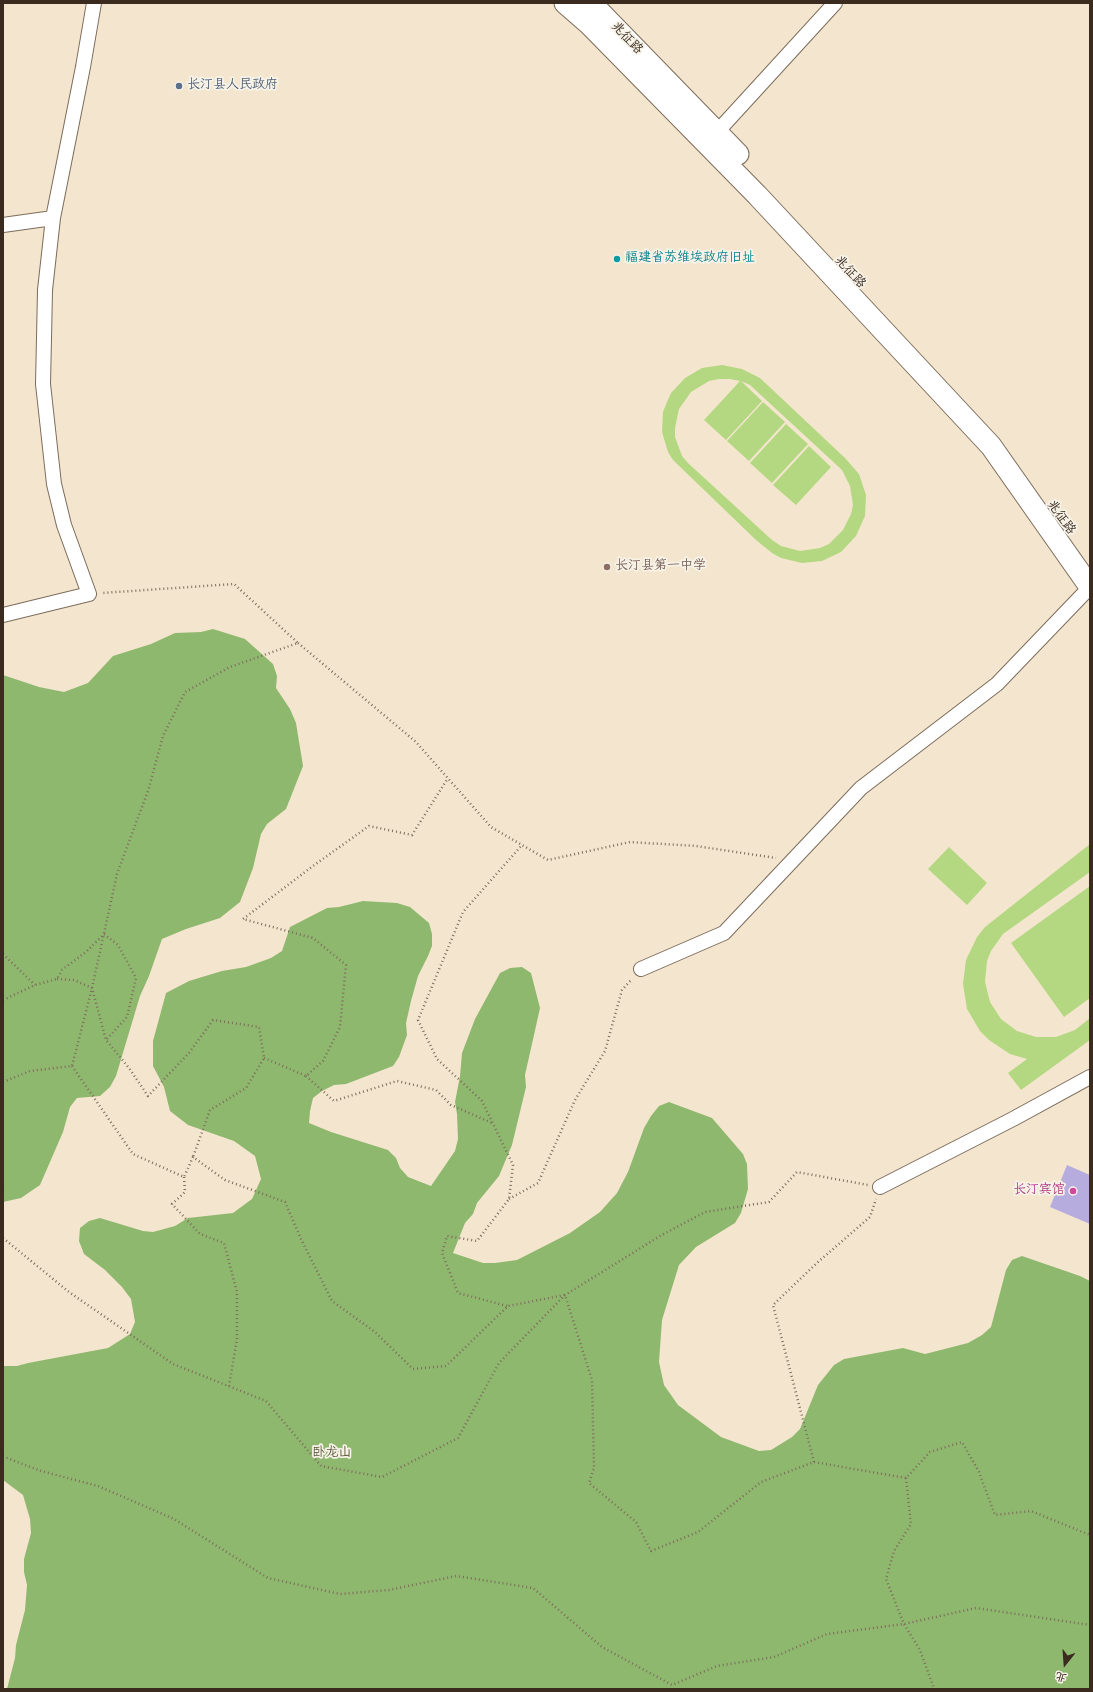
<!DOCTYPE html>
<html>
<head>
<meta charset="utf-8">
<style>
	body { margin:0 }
	#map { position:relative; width:1093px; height:1692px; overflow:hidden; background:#f4e6ce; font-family:"Gochi Hand","LXGW WenKai TC",sans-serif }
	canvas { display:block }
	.frame { position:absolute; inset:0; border:4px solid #3b2a1e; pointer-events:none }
	.north { position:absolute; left:1045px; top:1644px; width:40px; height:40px; -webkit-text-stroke:3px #f7f3e8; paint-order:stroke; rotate:197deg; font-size:11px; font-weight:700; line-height:16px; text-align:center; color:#3b2a1e }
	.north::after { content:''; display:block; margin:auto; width:14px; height:18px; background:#3b2a1e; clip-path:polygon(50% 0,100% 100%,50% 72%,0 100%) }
</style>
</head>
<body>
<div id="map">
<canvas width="1093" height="1692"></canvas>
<div class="frame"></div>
<div class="north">北</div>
</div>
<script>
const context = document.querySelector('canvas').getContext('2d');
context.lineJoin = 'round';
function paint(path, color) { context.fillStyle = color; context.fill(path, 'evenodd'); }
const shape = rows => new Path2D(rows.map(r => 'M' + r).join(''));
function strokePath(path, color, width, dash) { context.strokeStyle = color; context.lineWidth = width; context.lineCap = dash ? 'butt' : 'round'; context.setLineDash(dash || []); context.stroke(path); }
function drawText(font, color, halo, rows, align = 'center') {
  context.font = font + ' "Gochi Hand","LXGW WenKai TC",sans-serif'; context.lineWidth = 3.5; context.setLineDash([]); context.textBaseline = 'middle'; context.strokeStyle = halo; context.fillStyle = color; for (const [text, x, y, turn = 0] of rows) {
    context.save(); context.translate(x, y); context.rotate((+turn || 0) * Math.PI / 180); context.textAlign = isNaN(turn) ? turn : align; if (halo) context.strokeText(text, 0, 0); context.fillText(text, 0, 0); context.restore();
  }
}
paint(shape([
	[722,365,742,369,760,378,845,458,859,474,866,495,865,516,856,536,841,552,822,561,802,563,781,558,772,553,756,540,673,460,668,452,662,432,663,412,667,402,671,393,685,378,702,368],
	[719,379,730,379,740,381,704,420,726,440,762,401,741,381,750,385,842,470,850,486,853,505,851,514,843,530,829,544,820,548,800,551,781,546,772,540,688,463,682,456,675,437,675,428,679,409,691,392,709,381],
	[763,402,785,422,749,461,727,441],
	[786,424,808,444,772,483,750,463],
	[809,446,831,467,796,505,773,485],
	[1090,844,1090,872,1003,934,991,951,987,961,985,982,990,1002,1001,1019,1017,1031,1036,1037,1056,1037,1075,1030,1090,1018,1090,1040,1021,1090,1008,1073,1027,1059,1010,1054,989,1040,980,1031,967,1009,963,984,966,960,977,937,985,927],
	[949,847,987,883,967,905,928,869],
	[1090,886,1090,998,1064,1017,1011,943]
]), '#b4d881');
paint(shape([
	[213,629,245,639,273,664,277,676,276,688,290,709,296,723,303,766,286,809,267,824,261,834,253,868,240,902,220,918,186,929,162,939,149,976,140,996,116,1076,110,1087,100,1096,77,1098,70,1107,63,1132,40,1185,21,1198,3,1202,3,675,39,687,64,692,88,683,113,656,151,644,175,633,201,632],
	[363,901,397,903,410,907,429,923,432,934,432,946,428,956,418,976,411,1001,406,1023,407,1035,399,1057,393,1066,346,1084,334,1085,322,1091,313,1098,310,1111,309,1123,331,1132,388,1150,396,1158,400,1168,408,1177,431,1186,455,1151,458,1139,457,1114,455,1102,460,1076,462,1053,475,1019,500,973,510,968,522,967,531,973,540,1008,525,1075,526,1087,512,1145,499,1176,477,1203,473,1214,465,1223,453,1253,483,1263,495,1263,517,1260,570,1233,600,1212,617,1193,628,1172,644,1128,651,1116,659,1106,669,1102,712,1118,743,1154,747,1164,748,1189,741,1213,735,1223,696,1247,679,1265,662,1320,659,1362,664,1385,678,1405,721,1437,759,1451,771,1450,792,1437,800,1429,818,1385,834,1365,844,1359,903,1348,925,1354,968,1343,982,1335,991,1327,1006,1270,1012,1260,1022,1256,1080,1276,1090,1281,1090,1689,7,1689,15,1658,16,1645,25,1610,27,1585,24,1572,24,1559,31,1533,30,1519,23,1495,3,1480,3,1366,17,1366,28,1363,108,1348,130,1334,135,1322,131,1299,122,1287,105,1270,84,1254,79,1241,80,1228,89,1221,100,1218,143,1231,153,1232,175,1226,188,1218,233,1213,252,1199,261,1179,255,1156,234,1141,188,1125,170,1111,164,1087,153,1066,153,1041,166,993,189,981,222,971,246,967,271,958,282,951,290,927,327,908,339,907]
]), '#8fb86f');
paint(shape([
	[1067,1165,1090,1175,1090,1224,1050,1207]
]), '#b7acde');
const street = shape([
	[717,132,835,3],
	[3,225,53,218],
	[3,615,89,594,64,525,54,484,43,384,44,338,45,290,53,218,83,67,94,3],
	[641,969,724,933,861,788,997,684,1090,587],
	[880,1187,1013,1119,1090,1077]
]);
const primary = shape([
	[565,3,588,23,757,195,991,446,1090,587],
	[588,3,599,11,738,154]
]);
strokePath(street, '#7c6c5c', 16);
strokePath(primary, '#7c6c5c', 23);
strokePath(shape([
	[298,643,416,742,491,827,548,860,630,842,696,846,776,858],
	[3,954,35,985],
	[57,979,74,980,92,988,106,1040,129,1068,148,1096,189,1053,213,1020,259,1027,264,1058,246,1088,210,1110,193,1157],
	[3,1000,35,985,57,979,62,970,87,951,104,934,118,945,136,978,127,1017,106,1040],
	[264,1058,306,1076,323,1061,340,1027,346,965,313,938,243,919,313,866,369,826,412,835,448,778],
	[72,1066,133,1154,184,1177,193,1157,225,1180,285,1202,301,1239,332,1301,375,1332,413,1369,446,1366,508,1306,565,1295,592,1380,594,1468,589,1483,636,1522,651,1551,698,1532,761,1482,814,1462,906,1478,930,1452,962,1442,979,1472,995,1515,1031,1511,1090,1535],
	[306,1076,334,1101,397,1081,436,1090,451,1105,492,1123],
	[3,1082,30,1071,72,1066,92,988,117,874,148,791,163,736,185,692,230,667,298,643,234,584,102,593],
	[184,1177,185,1192,172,1204,200,1234,224,1243,237,1292,237,1339,229,1386],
	[3,1186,3,1190],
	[509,1199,538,1183,575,1100,605,1051,622,990,632,979],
	[3,1238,69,1292,173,1364,266,1401,321,1466,382,1477,458,1438,499,1363,565,1295,660,1236,705,1212,769,1202,797,1172,868,1185],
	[507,1306,458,1293,442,1253,447,1236,477,1241,509,1199,513,1165,482,1101,437,1059,418,1020,463,912,522,845],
	[3,1456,7,1458,41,1471,98,1486,174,1519,268,1578,340,1594,389,1590,456,1576,533,1588,602,1647,672,1685,717,1666,774,1657,827,1634,904,1624,976,1608,1090,1625],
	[814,1462,773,1305,818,1262,870,1217,876,1199],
	[906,1478,911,1524,894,1551,886,1579,904,1624,920,1650,934,1689]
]), '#7c6c5c', 2.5, [1, 3]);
strokePath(street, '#fff', 14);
strokePath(primary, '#fff', 21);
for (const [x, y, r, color] of [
	[179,86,4,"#5c6f8a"],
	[617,259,4,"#0f9aa8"],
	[607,567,4,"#8d6e63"],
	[1073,1191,4,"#d1479c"]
]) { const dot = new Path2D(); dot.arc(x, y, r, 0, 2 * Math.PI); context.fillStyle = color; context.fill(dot); strokePath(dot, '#f7f3e8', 1.5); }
drawText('13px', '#3b2a1e', '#f7f3e8', [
	["兆征路",626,39,46],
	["兆征路",849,273,47],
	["兆征路",1060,518,54]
]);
drawText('13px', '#4e5e75', '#f7f3e8', [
	["长汀县人民政府",187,86]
], 'left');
drawText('13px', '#0d838f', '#f7f3e8', [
	["福建省苏维埃政府旧址",625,259]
], 'left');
drawText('13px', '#785e54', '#f7f3e8', [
	["长汀县第一中学",615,567]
], 'left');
drawText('13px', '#b23c85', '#f7f3e8', [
	["长汀宾馆",1065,1191]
], 'right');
drawText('13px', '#595637', '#f7f3e8', [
	["卧龙山",332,1454]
]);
</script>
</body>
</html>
